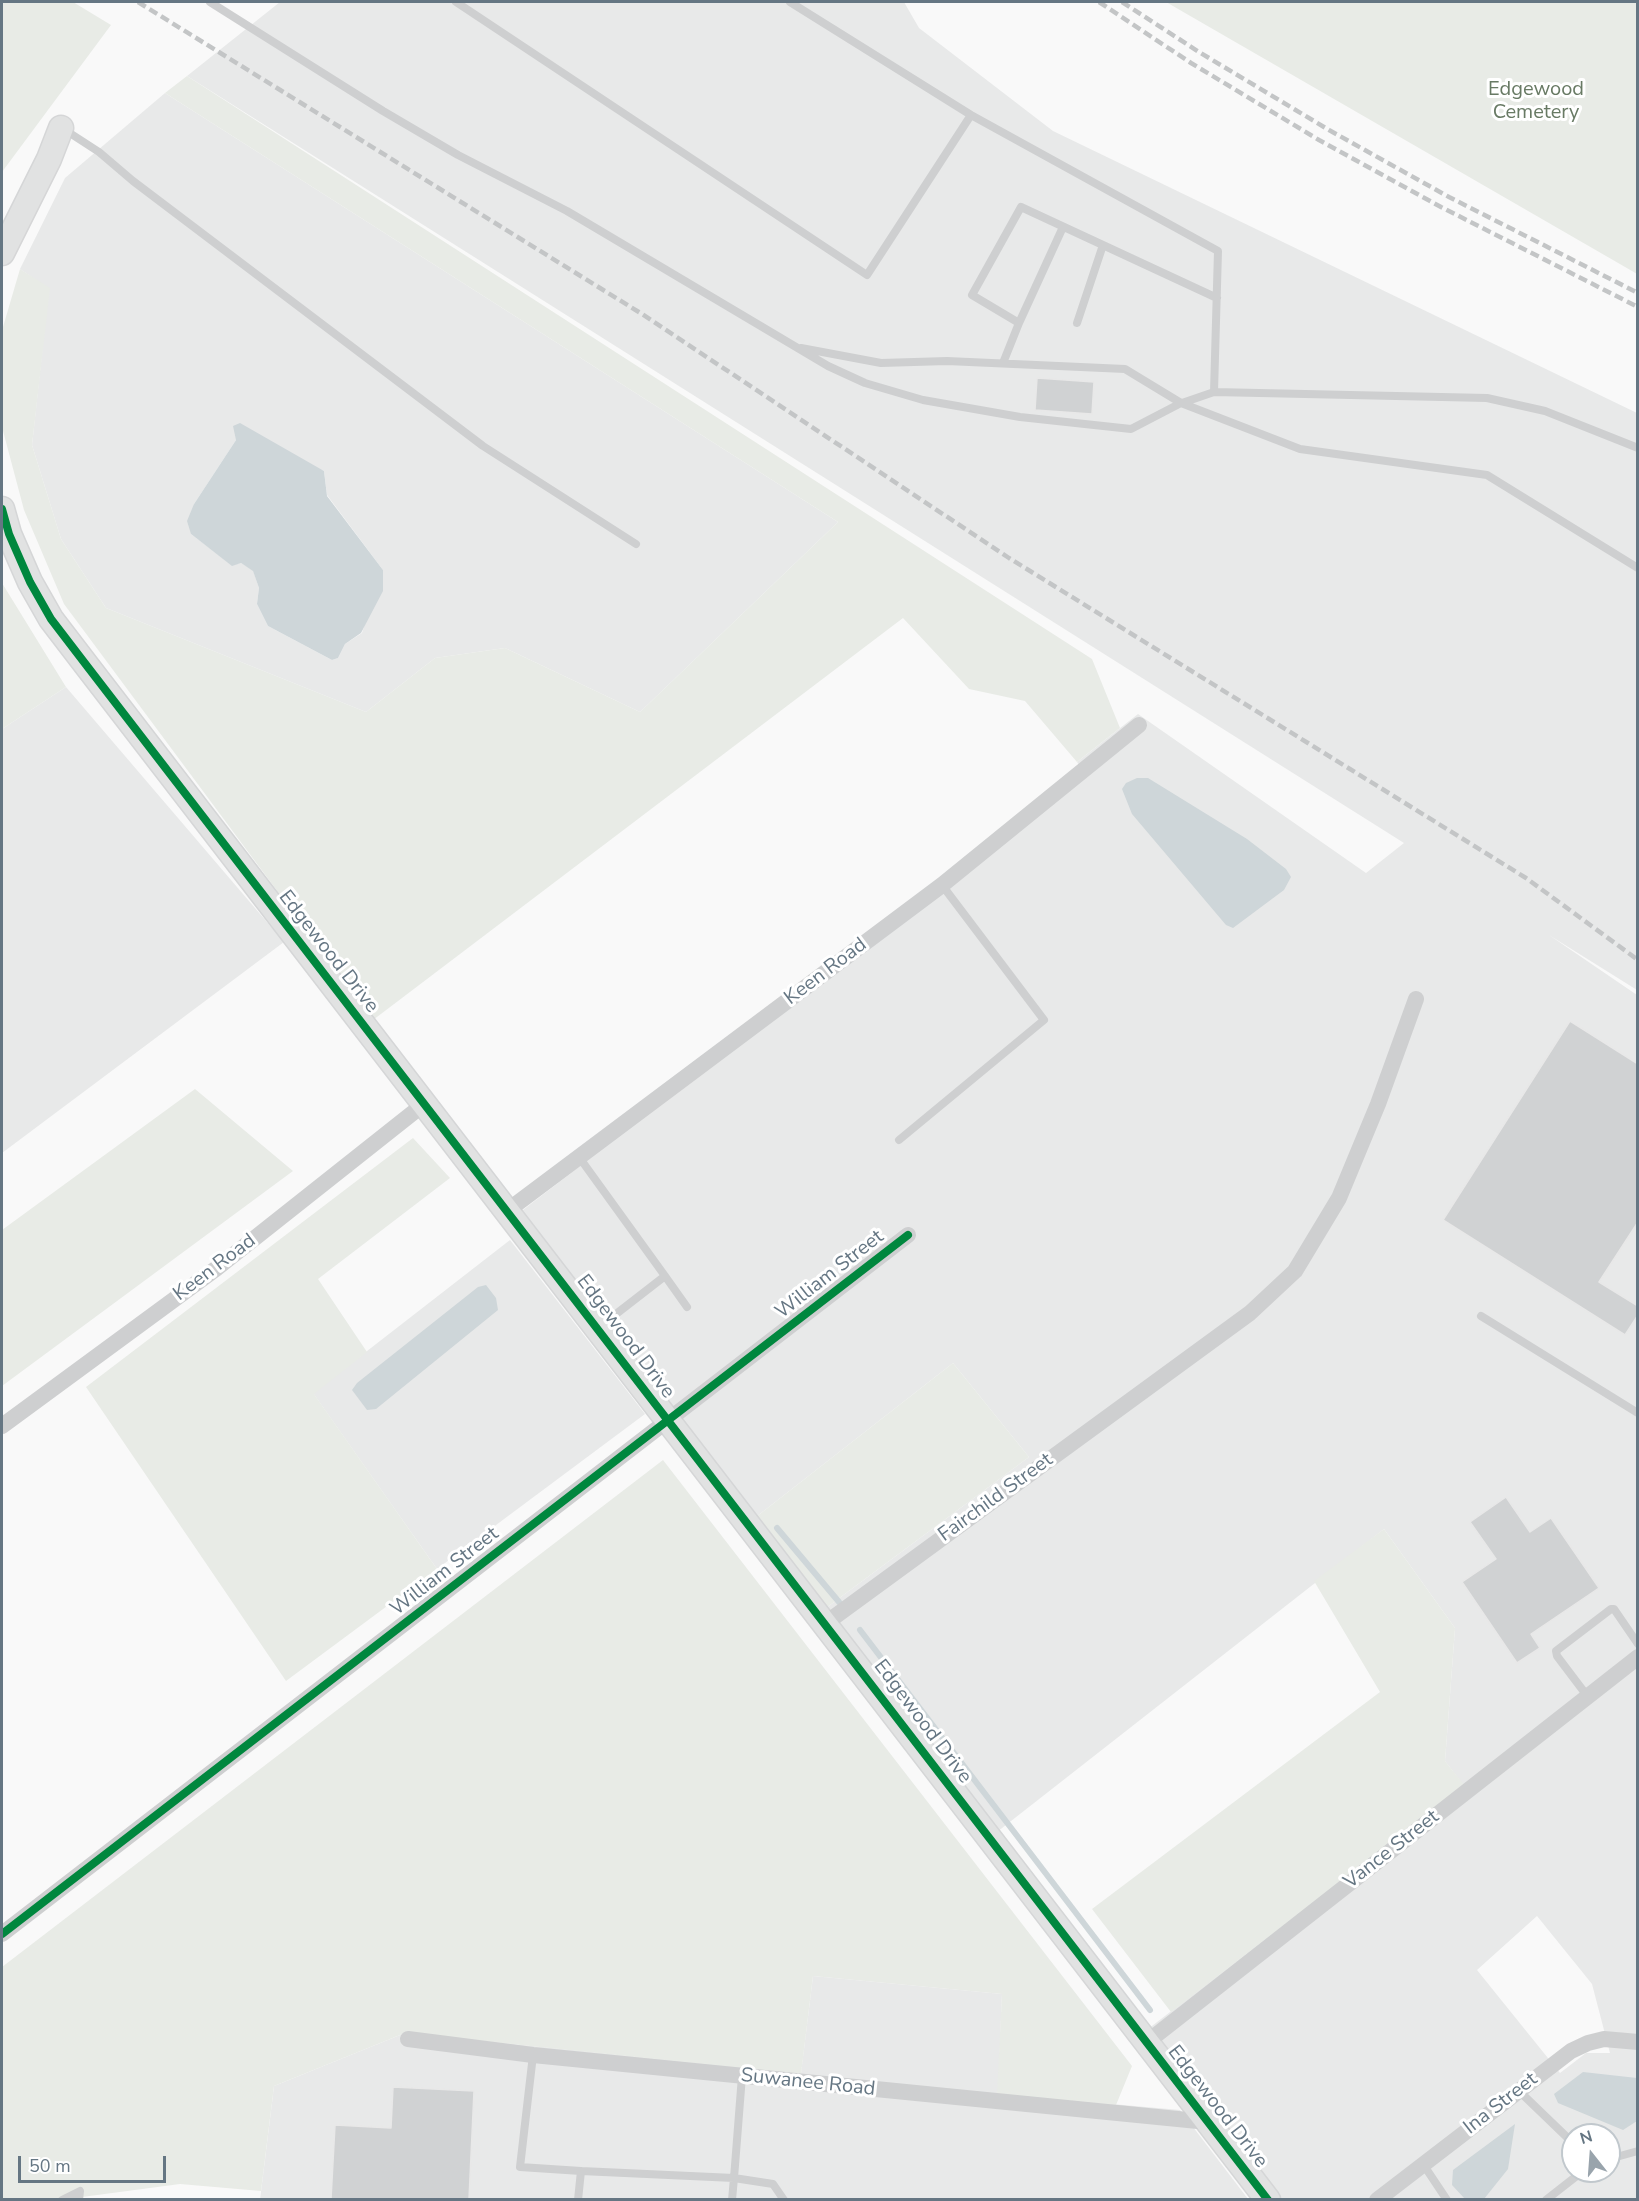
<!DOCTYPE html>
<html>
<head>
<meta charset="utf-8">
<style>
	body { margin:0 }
	#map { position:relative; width:1639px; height:2201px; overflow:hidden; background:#f9f9f9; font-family:"Nunito Sans",sans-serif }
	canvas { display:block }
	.frame { position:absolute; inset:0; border:3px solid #657683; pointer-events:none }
	.north { position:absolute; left:1561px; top:2123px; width:60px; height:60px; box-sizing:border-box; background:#fff; border:2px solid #c1c8cd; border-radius:50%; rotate:343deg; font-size:16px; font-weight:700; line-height:24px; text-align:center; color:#657683 }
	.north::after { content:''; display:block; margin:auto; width:21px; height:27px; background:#99a4ac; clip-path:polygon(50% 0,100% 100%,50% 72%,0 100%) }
	.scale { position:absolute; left:18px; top:2156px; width:148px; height:27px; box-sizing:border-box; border:3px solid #657683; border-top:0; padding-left:8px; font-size:18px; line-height:21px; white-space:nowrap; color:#657683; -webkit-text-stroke:4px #fff; paint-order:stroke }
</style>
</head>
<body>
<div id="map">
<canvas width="1639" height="2201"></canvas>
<div class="frame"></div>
<div class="north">N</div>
<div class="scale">50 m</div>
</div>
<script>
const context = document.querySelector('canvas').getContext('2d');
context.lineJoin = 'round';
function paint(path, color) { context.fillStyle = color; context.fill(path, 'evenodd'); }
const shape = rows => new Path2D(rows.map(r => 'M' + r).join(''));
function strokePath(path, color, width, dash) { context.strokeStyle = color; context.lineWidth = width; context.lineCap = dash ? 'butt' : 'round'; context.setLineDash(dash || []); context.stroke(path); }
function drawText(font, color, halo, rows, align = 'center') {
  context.font = font + ' "Nunito Sans",sans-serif'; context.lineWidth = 6; context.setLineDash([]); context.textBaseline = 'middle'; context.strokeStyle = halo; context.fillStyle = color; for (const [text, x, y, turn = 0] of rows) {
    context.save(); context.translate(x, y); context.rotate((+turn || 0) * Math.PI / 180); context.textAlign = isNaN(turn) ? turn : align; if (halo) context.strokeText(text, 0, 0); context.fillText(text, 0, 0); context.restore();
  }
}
paint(shape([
	[280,2,904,2,919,28,1053,131,1637,413,1637,990,1549,935,1637,995,1637,2199,1277,2199,1148,2029,1464,1786,1445,1761,1455,1628,1384,1529,997,1832,826,1608,1029,1457,953,1363,756,1517,519,1213,1087,776,1077,762,1138,714,1366,873,1404,843,187,76],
	[1537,1916,1592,1984,1610,2053,1586,2053,1560,2073,1477,1970],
	[1573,2135,1609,2135,1609,2171,1573,2171],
	[165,93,838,522,640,712,505,648,435,658,366,712,106,608,61,539,32,445,49,289,20,269,65,178],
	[236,440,324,471,327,495,383,570,362,633,345,644,338,658,332,660,268,626,257,604,259,588,253,570,241,563,232,565,191,534,194,504],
	[66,687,284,942,2,1153,2,729],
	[510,1240,645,1414,437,1569,313,1393],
	[813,1976,1002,1994,998,2094,1180,2110,1248,2199,260,2200,274,2086,405,2033,801,2073]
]), '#e8e9e9');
paint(shape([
	[2,2,73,2,111,25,2,172],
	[1166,2,1637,2,1637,274,1632,271],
	[187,76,1092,659,1120,728,1077,762,1025,701,969,689,903,618,373,1020,64,604,24,510,2,427,3,327,20,269,50,288,32,445,61,539,106,608,366,712,435,658,505,648,640,712,838,522,165,93],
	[2,583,66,687,2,729],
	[195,1089,293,1171,2,1386,2,1230],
	[413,1138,450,1178,318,1279,367,1352,314,1394,437,1569,286,1681,86,1387],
	[953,1363,1029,1457,826,1608,756,1517],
	[663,1460,1132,2066,1116,2105,997,2094,1002,1994,813,1976,801,2074,405,2033,274,2086,261,2191,180,2184,67,2199,2,2200,2,1967],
	[1384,1529,1455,1628,1445,1761,1465,1786,1171,2012,1092,1909,1380,1692,1314,1581]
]), '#e8ebe6');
paint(shape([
	[240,423,324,471,327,496,383,570,383,591,361,633,345,644,338,658,332,660,268,626,257,604,259,588,253,571,241,563,232,566,191,534,187,521,194,504,236,440,233,426],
	[1137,778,1148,778,1247,839,1286,869,1291,877,1284,890,1233,928,1226,925,1132,814,1122,789,1126,783],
	[486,1285,496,1298,498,1310,376,1409,367,1410,352,1390,357,1383,478,1287],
	[1583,2072,1637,2078,1637,2121,1623,2130,1558,2103,1554,2094],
	[1515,2124,1508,2169,1484,2199,1465,2199,1452,2185,1453,2170]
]), '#ced6d9');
strokePath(shape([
	[777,1528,839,1602],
	[860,1630,1150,2010]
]), '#ced6d9', 6);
const building = shape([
	[1037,378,1094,382,1092,414,1035,410,1037,378],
	[1570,1021,1638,1064,1638,1222,1599,1282,1638,1306,1638,1315,1625,1335,1443,1220,1570,1021],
	[1506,1497,1530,1532,1551,1518,1599,1588,1531,1634,1540,1648,1517,1663,1462,1582,1496,1559,1470,1522,1506,1497],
	[393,2087,474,2091,469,2199,331,2199,335,2125,391,2128,393,2087]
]);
paint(building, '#d0d2d3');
strokePath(building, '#e8e8e8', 1.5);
const secondary = shape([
	[2,253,49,159,61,128],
	[2,509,9,534,30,582,51,619,87,666,1268,2200]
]);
strokePath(secondary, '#d5d6d7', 27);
strokePath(shape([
	[210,2,383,111,458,155,567,211,828,366,865,383,923,400,1020,417,1131,429,1181,403,1125,369,947,361,881,363,801,348],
	[456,2,867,275,971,115],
	[790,2,971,115,1218,251,1214,392,1487,398,1545,411,1638,448],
	[62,128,99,152,133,181,483,446,636,544],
	[1019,323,1063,227],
	[1077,323,1103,245],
	[1003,363,1019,323,972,295,1021,207,1217,298],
	[1181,403,1300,449,1487,475,1638,568],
	[1182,403,1214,392],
	[899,1140,1044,1020,942,885],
	[579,1157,665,1276,598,1328],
	[665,1276,687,1307],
	[1481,1316,1638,1413],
	[1588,1697,1557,1656,1556,1651,1611,1609,1614,1609,1638,1644],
	[533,2055,520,2167,581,2171,578,2200],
	[742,2076,734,2178,773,2184,784,2200],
	[1519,2091,1573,2143],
	[1609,2159,1638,2151],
	[1423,2164,1447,2200],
	[581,2171,734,2178,732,2200],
	[62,2200,80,2191,79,2200],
	[1546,2200,1583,2171]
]), '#cecfd0', 8);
strokePath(shape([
	[507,1211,942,885,1139,725],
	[2,1426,217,1268,424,1104],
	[826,1623,1250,1313,1295,1271,1339,1198,1378,1104,1416,999],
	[2,1934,908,1235],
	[408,2039,533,2055,1208,2122],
	[1146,2043,1638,1657],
	[1377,2200,1571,2051,1588,2043,1604,2039,1638,2042]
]), '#cecfd0', 16);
strokePath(secondary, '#e1e2e2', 24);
strokePath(shape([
	[138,2,642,314,1009,558,1526,878,1638,960],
	[1099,2,1191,63,1319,140,1441,207,1638,307],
	[1122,2,1199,52,1329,130,1449,197,1638,293]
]), '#c3c5c6', 4.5, [9, 4.5]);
strokePath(shape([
	[2,509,9,534,30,582,51,619,87,666,1268,2200],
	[2,1934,908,1235]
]), '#00873e', 8);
drawText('20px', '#687a64', '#fff', [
	["Edgewood",1536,90],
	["Cemetery",1536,113]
]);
drawText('20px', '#657683', '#fff', [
	["Edgewood Drive",328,952,52],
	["Keen Road",826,972,-37],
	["Keen Road",215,1268,-37],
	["William Street",830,1275,-38],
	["Edgewood Drive",625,1337,53],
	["Fairchild Street",996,1498,-36],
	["William Street",445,1572,-38],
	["Edgewood Drive",922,1722,53],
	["Vance Street",1392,1850,-38],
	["Suwanee Road",808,2083,6],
	["Ina Street",1501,2104,-38],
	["Edgewood Drive",1217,2107,52]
]);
</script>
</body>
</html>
